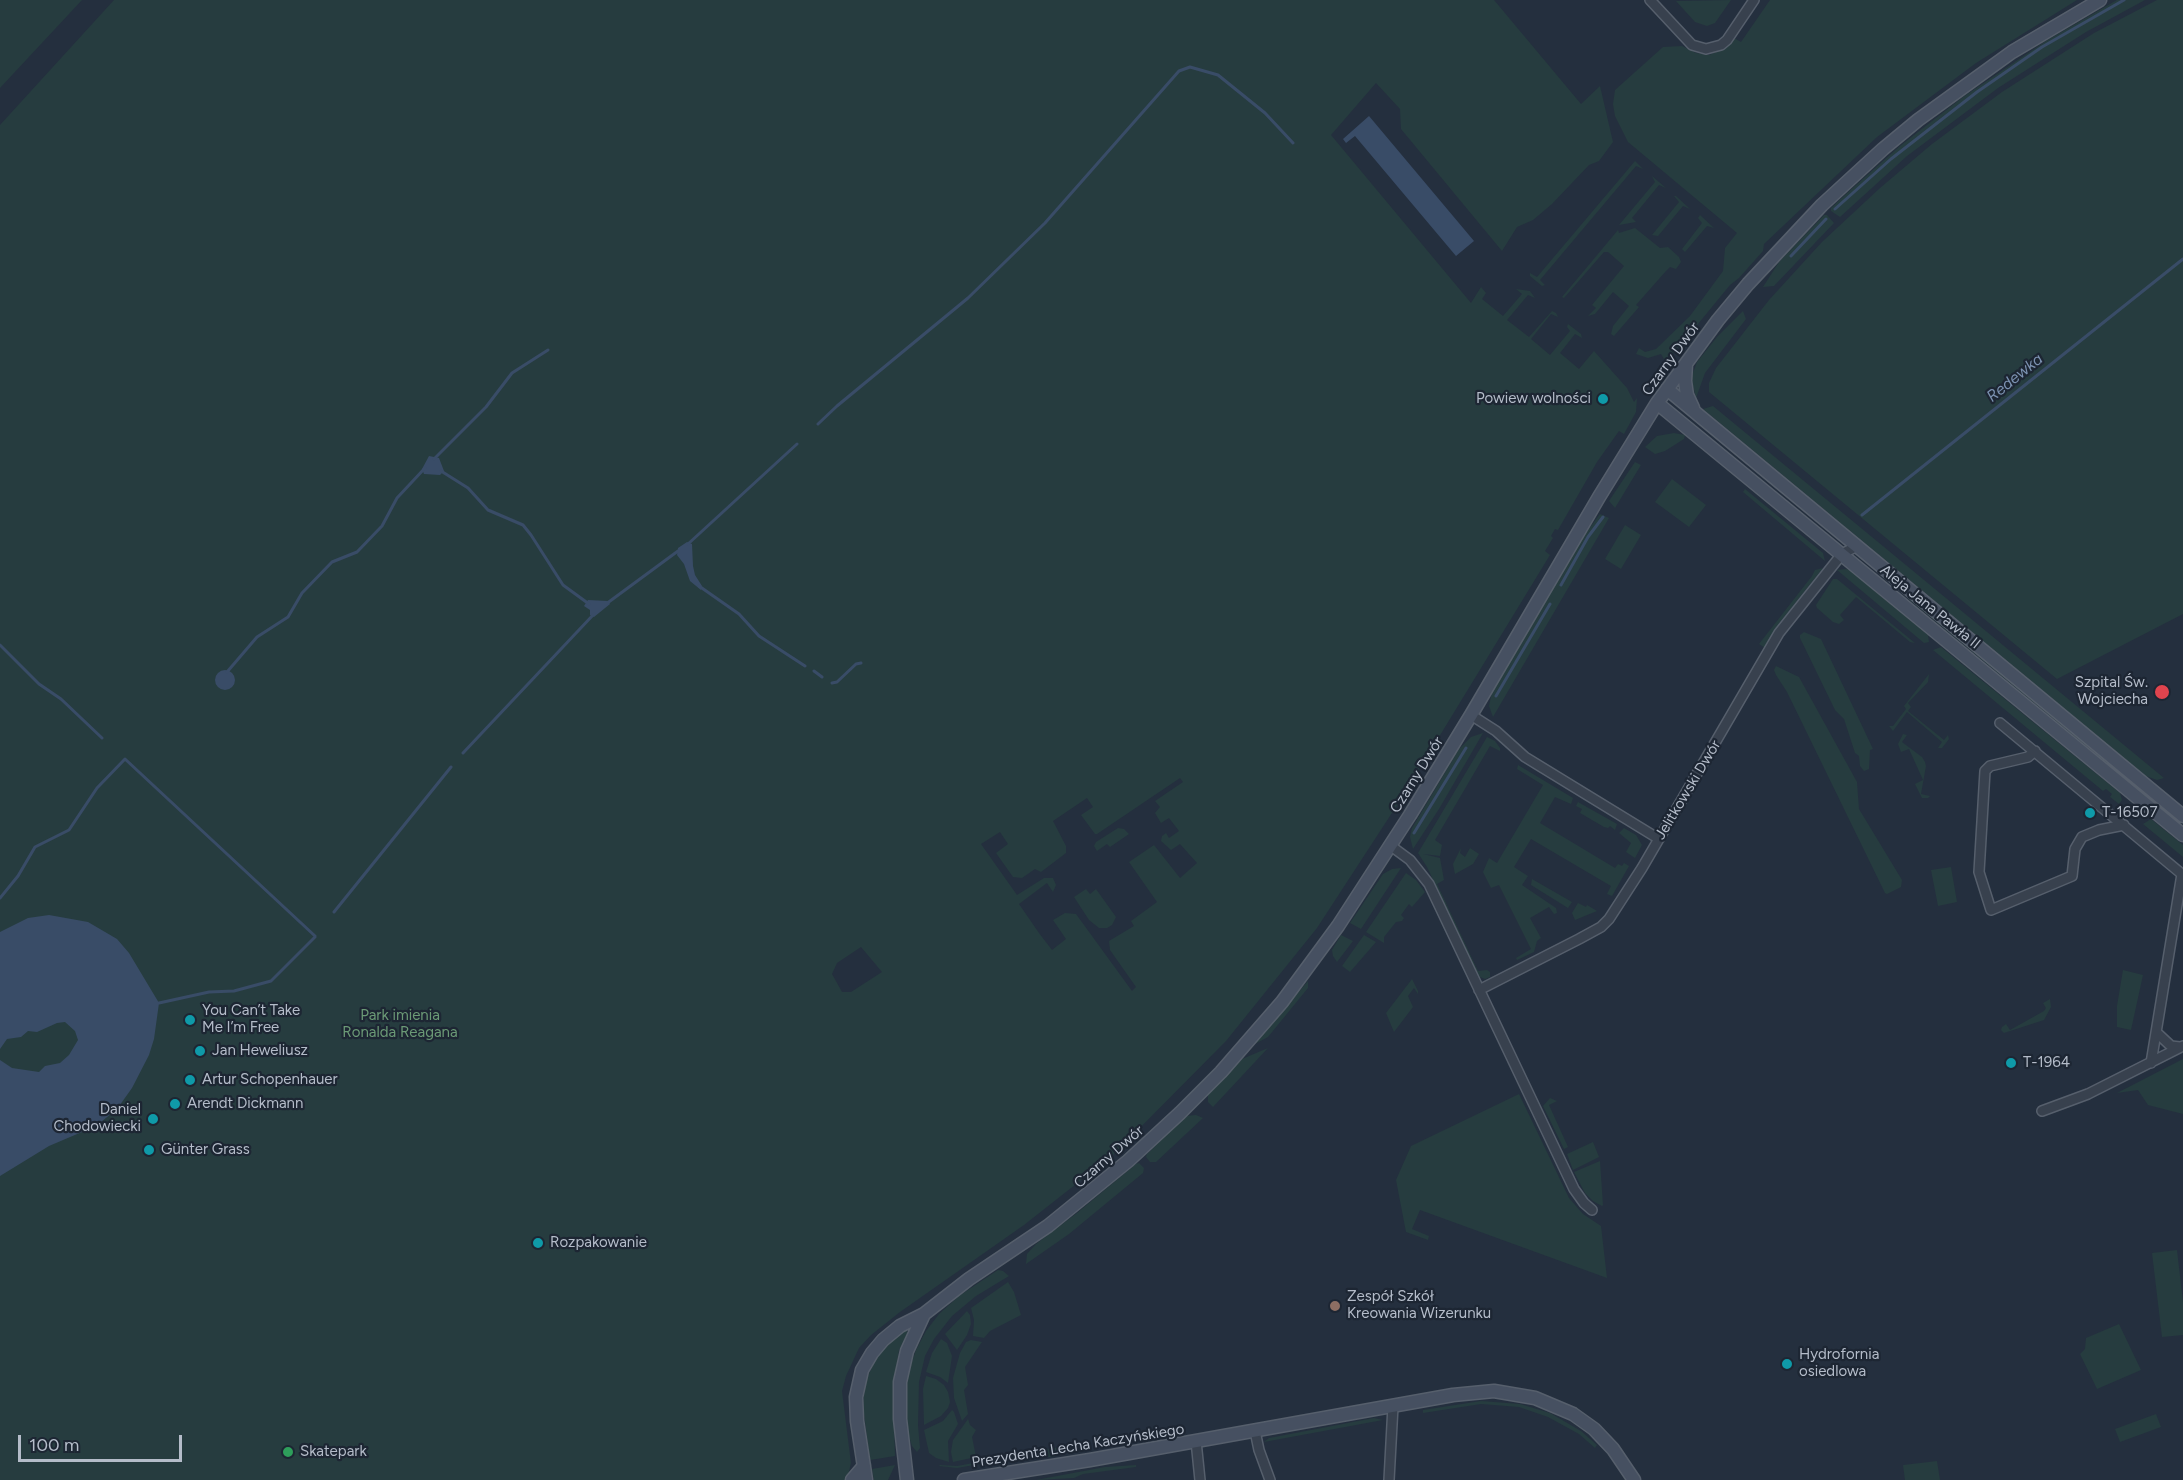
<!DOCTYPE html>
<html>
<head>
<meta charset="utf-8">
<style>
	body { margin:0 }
	#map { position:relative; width:2183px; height:1480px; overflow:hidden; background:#242f3e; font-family:Figtree,sans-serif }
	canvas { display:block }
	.scale { position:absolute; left:18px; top:1435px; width:164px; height:27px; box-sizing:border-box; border:3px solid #b4bcc9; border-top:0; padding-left:8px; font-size:18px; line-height:21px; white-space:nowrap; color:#b4bcc9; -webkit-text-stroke:4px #1d2633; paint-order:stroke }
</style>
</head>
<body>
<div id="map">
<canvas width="2183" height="1480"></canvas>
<div class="scale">100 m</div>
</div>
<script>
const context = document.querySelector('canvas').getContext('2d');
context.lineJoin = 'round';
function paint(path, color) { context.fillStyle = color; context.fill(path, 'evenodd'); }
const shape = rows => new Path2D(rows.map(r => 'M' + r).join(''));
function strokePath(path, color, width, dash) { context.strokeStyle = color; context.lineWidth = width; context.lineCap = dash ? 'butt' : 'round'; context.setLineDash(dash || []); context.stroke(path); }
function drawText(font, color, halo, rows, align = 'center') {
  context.font = font + ' Figtree,sans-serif'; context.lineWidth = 4.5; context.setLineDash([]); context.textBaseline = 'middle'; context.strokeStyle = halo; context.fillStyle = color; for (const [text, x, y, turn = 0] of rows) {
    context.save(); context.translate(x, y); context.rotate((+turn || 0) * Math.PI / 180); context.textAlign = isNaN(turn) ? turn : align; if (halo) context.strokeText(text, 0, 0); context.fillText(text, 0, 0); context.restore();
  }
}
paint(shape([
	[0,0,82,0,0,88],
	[114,0,1494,0,1581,104,1600,86,1613,142,1599,161,1589,165,1552,204,1533,220,1517,227,1502,251,1401,129,1400,109,1376,83,1331,135,1471,303,1481,287,1486,293,1482,299,1503,316,1522,294,1516,289,1530,291,1535,298,1528,295,1507,320,1529,337,1552,311,1556,313,1558,317,1551,314,1531,339,1550,355,1570,331,1567,327,1568,324,1581,334,1582,338,1575,334,1560,353,1579,369,1594,351,1627,388,1634,402,1637,398,1636,412,1624,434,1619,431,1597,462,1558,530,1555,529,1551,536,1553,538,1545,551,1550,555,1403,796,1317,928,1226,1041,1113,1155,1024,1225,900,1312,871,1335,859,1348,846,1376,842,1391,851,1463,847,1480,0,1480,0,125],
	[1180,778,1183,782,1155,801,1160,807,1155,813,1161,823,1169,818,1179,831,1169,838,1166,833,1162,836,1161,841,1171,850,1180,844,1197,863,1180,878,1154,845,1129,862,1157,902,1131,921,1134,926,1109,941,1110,950,1136,987,1132,991,1076,914,1065,913,1053,920,1066,939,1052,950,1039,933,1019,904,1047,883,1053,892,1056,885,1053,878,1044,878,1017,895,981,844,1000,832,1008,844,996,853,1013,877,1022,878,1035,869,1041,872,1066,853,1066,846,1053,821,1087,798,1093,807,1081,815,1095,834,1097,834],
	[861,947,882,972,851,992,842,992,832,974,837,963],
	[1731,0,1715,23,1707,26,1695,22,1676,1],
	[1770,0,2077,0,1976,63,1877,137,1764,244,1763,251,1739,278,1730,285,1675,352,1664,359,1661,354,1648,358,1636,354,1639,348,1645,352,1656,349,1690,316,1723,271,1725,248,1737,233,1628,142,1615,116,1613,104,1615,90,1663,47,1682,46,1696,53,1709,55,1721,50,1734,38,1741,42],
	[2117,0,2145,0,2086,32,1998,88,1907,156,1840,217,1831,211,1831,208,1847,193,1900,146,1963,97,2046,41],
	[2157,0,2183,0,2183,614,2057,679,1709,392,1709,383,1716,368,1769,300,1822,242,1880,188,1932,144,2002,92,2094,33],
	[1635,161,1643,169,1636,166,1540,280,1545,285,1542,286,1530,276,1530,273,1537,277],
	[1652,176,1666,188,1659,185,1632,218,1636,222,1619,225,1655,182],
	[1674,196,1676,196,1690,209,1683,206,1658,236,1652,235,1679,202],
	[1700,215,1714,228,1707,226,1685,252,1682,249,1702,223,1698,218],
	[1824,215,1827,215,1834,223,1774,286,1763,287,1779,262],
	[1635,228,1660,248,1668,247,1679,257,1681,262,1676,269,1670,267,1666,271,1636,305,1639,307,1614,336,1611,334,1613,326,1629,306,1613,292,1595,314,1588,316,1596,308,1592,305,1624,266,1608,252,1604,252,1564,298,1562,297,1618,230,1619,233],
	[1743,311,1746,319,1705,373,1696,398,1691,378,1697,362,1717,337],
	[1713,406,1855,523,2164,778,2157,780,2146,776,1703,409],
	[1674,433,1685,435,1684,439,1665,451,1655,454,1645,447,1657,436],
	[1635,462,1641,465,1615,508,1609,501],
	[1672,479,1706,505,1689,527,1655,502],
	[1745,489,1823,553,1825,561,1743,492],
	[1600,514,1609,518,1493,717,1489,706,1492,692,1579,542],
	[1625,525,1641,535,1621,569,1605,559],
	[1823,568,1777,626,1765,648,1759,644,1812,576,1815,570],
	[1846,569,1850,570,1928,635,1929,642,1924,643,1837,570],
	[1833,579,1837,579,1915,643,1910,642,1856,597,1840,615,1844,620,1839,624,1833,622,1817,608,1816,605],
	[1906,597,1929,612,2136,784,2136,787],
	[1804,632,1821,639,1873,749,1870,750,1869,769,1864,771,1860,766,1859,756,1855,753,1844,719,1835,710,1800,638,1800,635],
	[1941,647,2120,793,2122,800,2119,804,2110,797,2112,794,2106,789,2103,791,1933,650],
	[1776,666,1799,677,1857,782,1859,809,1902,880,1901,887,1887,894,1885,893,1787,692,1776,675,1774,670],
	[1929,674,1928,682,1908,703,1911,707,1908,711,1944,740,1948,735,1949,739,1942,748,1938,748,1942,742,1907,712,1893,731,1889,726,1893,726,1906,709,1904,706],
	[1483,733,1439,809,1413,849,1410,837,1412,828,1459,749,1471,737],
	[1903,734,1907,735,1902,742,1922,757,1925,762,1926,766,1921,794,1930,796,1928,798,1922,798,1915,784,1923,780,1909,749,1901,752,1898,744],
	[1487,737,1495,741,1500,748,1500,751,1490,746,1435,840,1442,845,1440,856,1423,854,1440,858,1444,880,1437,884,1478,971,1487,970,1490,972,1490,977,1485,979,1480,977,1477,972,1427,867,1418,853],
	[1518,765,1573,798,1571,804,1555,797,1540,823,1615,868,1618,864,1622,866,1624,863,1629,866,1612,896,1607,894,1611,886,1531,839,1514,867,1528,876,1522,885,1556,908,1557,913,1554,914,1549,907,1530,918,1541,938,1537,941,1534,952,1517,960,1516,958,1531,949,1499,885,1491,888,1483,872,1489,858,1497,863,1543,785,1517,769],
	[1578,802,1617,824,1615,830,1610,826,1608,828,1604,827,1580,813,1582,809,1576,806],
	[2151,819,2183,845,2183,857,2143,824],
	[1118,828,1124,829,1129,834,1110,847,1107,844,1097,851,1094,846,1096,842],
	[1624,828,1636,835,1642,845,1635,858,1626,852,1631,843,1619,833],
	[1461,848,1460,853,1465,857,1470,848,1479,854,1473,864,1455,874,1453,864],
	[1951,867,1957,902,1938,906,1931,870],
	[1401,868,1361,929,1350,923,1383,874,1392,869],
	[1406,873,1416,880,1425,892,1412,907,1409,904,1401,915,1404,918,1402,921,1396,922,1384,937,1384,943,1366,932],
	[1532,879,1572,902,1568,908,1531,885],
	[1086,889,1090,894,1096,889,1116,917,1112,925,1107,928,1099,928,1089,920,1074,897],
	[1578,903,1586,907,1587,905,1597,911,1575,920,1572,913],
	[1341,935,1353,941,1337,962,1333,956,1332,950],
	[1364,935,1376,942,1350,972,1342,966],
	[2123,970,2143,975,2131,1030,2117,1027,2117,1006],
	[1412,979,1418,991,1418,994,1414,988,1408,996,1413,1007,1394,1032,1386,1013],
	[1308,981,1308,988,1268,1037,1253,1045],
	[2050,999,2051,1007,2044,1020,2004,1033,2001,1030,2002,1027,2006,1024,2010,1030,2044,1011,2046,1008,2043,1003],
	[1268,1048,1213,1107,1208,1102,1208,1095,1242,1059],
	[2183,1059,2183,1114,2148,1105,2138,1090,2117,1093],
	[1519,1094,1569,1198,1583,1214,1601,1226,1607,1278,1420,1210,1412,1229,1429,1236,1428,1240,1406,1232,1396,1180,1411,1146],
	[1550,1098,1557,1101,1549,1105,1568,1147,1564,1149,1543,1106],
	[1196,1115,1203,1118,1156,1162,1150,1162,1146,1157,1147,1154,1186,1116],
	[1593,1142,1599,1157,1573,1170,1567,1154],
	[1600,1161,1603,1205,1602,1206,1593,1201,1585,1193,1574,1172],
	[1139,1163,1144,1168,1143,1173,1069,1234,1026,1264,1027,1254,1036,1244,1077,1213,1136,1164],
	[2177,1250,2183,1302,2183,1335,2162,1337,2152,1253],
	[998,1270,1003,1271,1009,1276,976,1296,952,1316,934,1339,925,1356,919,1382,918,1425,920,1448,917,1452,912,1446,907,1430,905,1393,907,1376,916,1350,926,1331,939,1314,959,1296],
	[1008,1282,1014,1292,1021,1315,990,1331,984,1338,973,1336,974,1320,971,1308],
	[967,1311,970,1315,971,1324,967,1335,957,1350,945,1334],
	[2119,1324,2141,1370,2097,1389,2080,1354,2085,1349,2086,1338],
	[904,1330,907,1331,907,1334,899,1350,893,1390,895,1456,870,1460,863,1406,865,1383,874,1362,885,1347],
	[941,1339,947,1343,952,1356,948,1383,940,1377,926,1372,932,1353],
	[971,1340,982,1342,965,1367,968,1385,964,1390,968,1414,962,1421,954,1398,953,1378,960,1353,966,1342],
	[926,1376,936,1379,944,1385,948,1392,950,1402,948,1408,941,1416,924,1425,923,1389],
	[1481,1401,1520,1404,1550,1413,1581,1431,1597,1445,1595,1448,1579,1434,1548,1417,1519,1407,1481,1404,1423,1413,1423,1410],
	[952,1410,954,1412,958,1424,948,1441,949,1462,936,1458,929,1453,924,1430,943,1421],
	[2156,1414,2161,1427,2120,1442,2115,1429],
	[1374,1418,1383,1420,1264,1442,1269,1438],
	[968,1419,970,1425,976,1430,972,1437,976,1457,953,1462,951,1452,953,1440],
	[1060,1447,1060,1453,1054,1457,1021,1457,957,1468,939,1466,940,1465,957,1466],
	[1937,1461,1940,1480,1905,1480,1903,1465],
	[895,1465,888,1480,874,1480,872,1469],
	[1136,1465,1136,1467,1083,1474,1074,1478,1036,1480,1105,1467]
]), '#263c3f');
paint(shape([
	[1369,116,1474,241,1456,256,1355,136,1346,143,1343,139],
	[429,456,439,458,444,471,440,475,424,474,422,469],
	[687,542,692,544,693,566,695,575,702,586,701,590,690,581,684,564,677,555,678,548],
	[588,600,608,601,610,604,594,617,590,615,590,610,584,606],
	'215 680a10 10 0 1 1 20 0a10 10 0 1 1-20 0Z',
	[49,915,88,922,117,939,129,953,159,1003,154,1039,149,1055,132,1088,117,1109,96,1126,49,1146,0,1176,0,1060,12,1068,39,1072,45,1066,60,1063,69,1055,78,1040,75,1031,65,1022,57,1023,37,1032,28,1031,21,1037,7,1039,0,1049,0,932,28,918]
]), '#394c67');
strokePath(shape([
	[1835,209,1891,159,1977,92,2042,47,2124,0],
	[1791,256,1826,219],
	[818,424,837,406,968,298,1045,223,1179,71,1190,67,1218,75,1265,113,1293,143],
	[434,459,486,407,512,373,548,350],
	[441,471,468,488,488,510,523,525,531,535,563,585,589,604],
	[1862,515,2183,259],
	[688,544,797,444],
	[1561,585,1588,537,1603,517],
	[699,586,739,614,759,636,805,666],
	[606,604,678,551],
	[0,645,39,684,61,699,102,738],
	[814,671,822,677],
	[227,672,257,637,288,617,302,593,332,562,357,552,382,526,397,498,425,468],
	[832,683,837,682,856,664,861,663],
	[1496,696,1550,604],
	[463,753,594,614],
	[1414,833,1466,748],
	[0,898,18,876,35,847,69,830,97,788,125,759,315,936],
	[334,912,451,767],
	[159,1003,209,992,234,991,271,981,315,937]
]), '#394c67', 3);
const street = shape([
	[1650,0,1692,45,1706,49,1721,45,1727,40,1754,0],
	[1471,715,1496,731,1525,757,1659,839],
	[2000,723,2183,875],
	[2035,751,2028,757,1990,766,1985,771,1979,872,1991,910,2072,876,2075,849,2082,837,2099,830,2124,825],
	[1391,846,1410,860,1429,884,1574,1189,1584,1203,1592,1210],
	[1479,990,1579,939,1601,927,1609,919,1642,868,1779,633,1842,554,1857,546],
	[2156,1032,2171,1046,2180,1047],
	[2151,1063,2182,874],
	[2042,1111,2088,1094,2183,1046],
	[1255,1431,1259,1450,1270,1480],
	[1196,1441,1200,1480],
	[1389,1480,1393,1406]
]);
const secondary = shape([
	[1686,364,1685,381,1687,395,1693,408],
	[1667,389,2183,816],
	[1657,403,2183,835],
	[852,1480,864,1466],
	[866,1480,857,1421,856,1397,862,1370,872,1353,883,1340,900,1326,924,1314,969,1279,1048,1226,1128,1161,1180,1113,1221,1072,1282,1002,1338,926,1410,815,1471,715,1599,497,1657,403,1718,320,1748,284,1822,205,1883,149,1918,120,2012,52,2100,0],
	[907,1480,900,1419,900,1382,907,1351,924,1314],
	[964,1480,1090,1460,1453,1395,1494,1391,1535,1398,1573,1414,1594,1429,1613,1449,1634,1480]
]);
strokePath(street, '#565f6c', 12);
strokePath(secondary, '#565f6c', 15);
strokePath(street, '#38414e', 9);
strokePath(secondary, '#465061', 12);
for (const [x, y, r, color] of [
	[1603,399,6,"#0f9aa8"],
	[2162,692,8,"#e0444e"],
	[2090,813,6,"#0f9aa8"],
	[190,1020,6,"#0f9aa8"],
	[200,1051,6,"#0f9aa8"],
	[2011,1063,6,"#0f9aa8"],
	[190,1080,6,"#0f9aa8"],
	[175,1104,6,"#0f9aa8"],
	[153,1119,6,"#0f9aa8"],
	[149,1150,6,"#0f9aa8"],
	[538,1243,6,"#0f9aa8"],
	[1335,1306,6,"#8d6e63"],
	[1787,1364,6,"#0f9aa8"],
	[288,1452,6,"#2e9e5b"]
]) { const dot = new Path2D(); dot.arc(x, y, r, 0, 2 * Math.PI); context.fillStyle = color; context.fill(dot); strokePath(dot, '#1d2633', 2); }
drawText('15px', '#b4bcc9', '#1d2633', [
	["Czarny Dwór",1671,359,-54],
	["Aleja Jana Pawła II",1930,607,39],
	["Czarny Dwór",1417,775,-58],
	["Jelitkowski Dwór",1688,790,-59],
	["Czarny Dwór",1109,1157,-41],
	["Prezydenta Lecha Kaczyńskiego",1078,1446,-9]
]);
drawText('15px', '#b4bcc9', '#1d2633', [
	["Powiew wolności",1591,399,"right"],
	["Szpital Św.",2148,683,"right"],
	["Wojciecha",2148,700,"right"],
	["T-16507",2102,813],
	["You Can’t Take",202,1011],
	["Me I’m Free",202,1028],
	["Jan Heweliusz",212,1051],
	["T-1964",2023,1063],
	["Artur Schopenhauer",202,1080],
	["Arendt Dickmann",187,1104],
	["Daniel",141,1110,"right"],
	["Chodowiecki",141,1127,"right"],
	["Günter Grass",161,1150],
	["Rozpakowanie",550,1243],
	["Zespół Szkół",1347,1297],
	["Kreowania Wizerunku",1347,1314],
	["Hydrofornia",1799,1355],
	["osiedlowa",1799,1372],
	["Skatepark",300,1452]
], 'left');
drawText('15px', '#6b9a76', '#1d2633', [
	["Park imienia",400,1016],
	["Ronalda Reagana",400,1033]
]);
drawText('italic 16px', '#7c92b1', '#1d2633', [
	["Redewka",2015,378,-39]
]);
</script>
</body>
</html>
